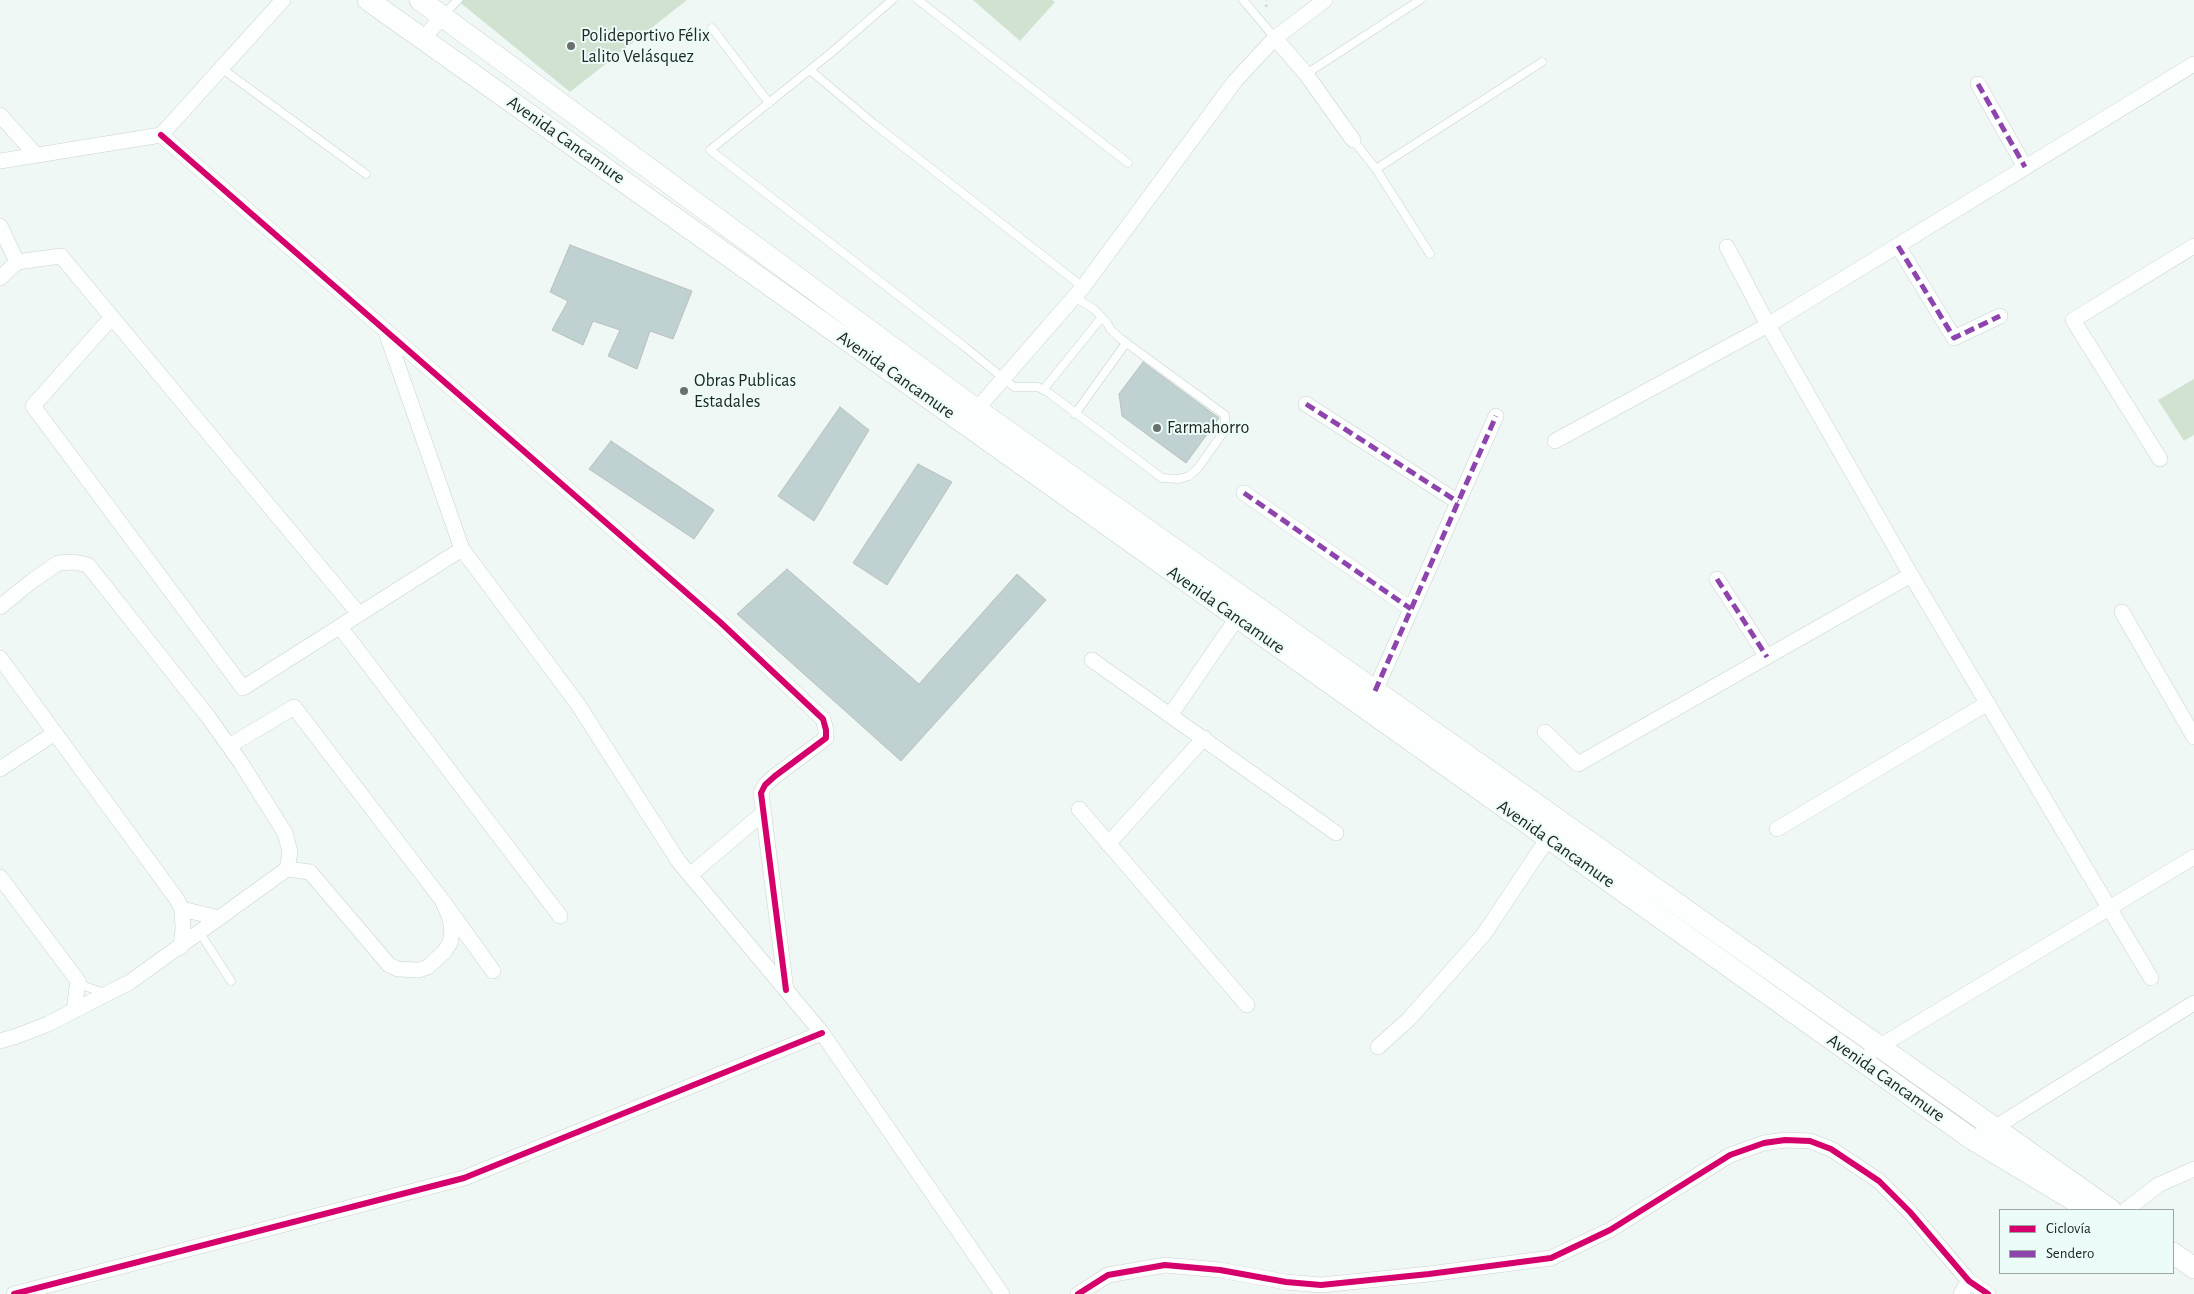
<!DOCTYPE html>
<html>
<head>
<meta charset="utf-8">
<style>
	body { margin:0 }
	#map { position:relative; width:2194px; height:1294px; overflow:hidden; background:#f0f8f6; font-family:"Alegreya Sans",sans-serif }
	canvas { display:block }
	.legend { position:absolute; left:1999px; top:1209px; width:175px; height:65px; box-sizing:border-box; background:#ecfcf8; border:1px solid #9ba7a4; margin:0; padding:6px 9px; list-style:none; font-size:15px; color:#212725 }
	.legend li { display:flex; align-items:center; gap:10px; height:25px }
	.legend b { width:25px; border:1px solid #9ba7a4 }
</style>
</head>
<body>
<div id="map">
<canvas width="2194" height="1294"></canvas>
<ul class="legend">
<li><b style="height:6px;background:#d6006c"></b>Ciclovía</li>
<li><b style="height:6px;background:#8e44ad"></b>Sendero</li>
</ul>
</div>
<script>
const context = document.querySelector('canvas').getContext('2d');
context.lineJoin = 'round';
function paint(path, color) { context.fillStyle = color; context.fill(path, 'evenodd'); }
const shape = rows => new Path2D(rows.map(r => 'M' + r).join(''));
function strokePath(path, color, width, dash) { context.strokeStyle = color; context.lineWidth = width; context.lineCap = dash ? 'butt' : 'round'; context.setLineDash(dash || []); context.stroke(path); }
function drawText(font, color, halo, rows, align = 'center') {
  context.font = font + ' "Alegreya Sans",sans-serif'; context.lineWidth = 4; context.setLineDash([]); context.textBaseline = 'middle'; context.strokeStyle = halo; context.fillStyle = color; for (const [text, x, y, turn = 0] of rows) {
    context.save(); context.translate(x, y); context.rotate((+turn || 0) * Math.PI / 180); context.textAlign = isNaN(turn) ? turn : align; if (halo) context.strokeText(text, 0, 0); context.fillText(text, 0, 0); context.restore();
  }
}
paint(shape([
	[457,0,687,0,570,92],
	[973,0,1052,0,1055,2,1020,41],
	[2194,379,2194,435,2184,441,2158,400]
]), '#d1e3d0');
const building = shape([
	[570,245,692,291,673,339,650,331,637,369,608,356,620,330,593,321,583,345,552,330,568,301,550,292,570,245],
	[1143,362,1219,418,1186,463,1122,416,1119,394,1143,362],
	[840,407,869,430,814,521,778,496,840,407],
	[611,441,714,510,694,539,589,469,611,441],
	[918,464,952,482,887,585,853,563,918,464],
	[787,569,919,684,1017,574,1046,600,901,761,737,614,787,569]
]);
paint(building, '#bfd1d0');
strokePath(building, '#bac0bf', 1);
const service = shape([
	[892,0,832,52,710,150,965,347,1014,387,1038,387,1049,393,1162,478,1179,479,1189,476,1198,468,1225,430,1225,415,1121,339,1111,330,1107,323,1094,309,1074,297],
	[918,0,1128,163],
	[1243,0,1275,38],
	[443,15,458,0],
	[712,28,769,103],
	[221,68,366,174],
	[810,70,874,124,1083,287],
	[1306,74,1420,0],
	[1353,140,1376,169,1430,254],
	[1376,169,1542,62],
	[1043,390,1102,317],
	[1075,414,1126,343],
	[200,933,231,981],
	[78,981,87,987,105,993]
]);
const minor = shape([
	[1275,38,1306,74,1353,140],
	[423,39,442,17],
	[1978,84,2025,167],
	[0,115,36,155],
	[161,135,720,622,823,719,826,730,826,738,775,776,765,785,761,793,786,990],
	[0,161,161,135,283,0],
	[0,226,17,262],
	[1898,246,1954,338,2000,316],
	[1727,247,1768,325,1911,575,2151,978],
	[0,278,17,262,61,256,359,614],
	[112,317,33,406,243,688,462,549],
	[386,332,462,549,577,703,679,862,822,1033,1002,1294],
	[1306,404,1458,502],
	[970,417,1083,287,1235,81,1275,38,1325,0],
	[1555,441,1768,325,2194,64],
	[2160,459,2073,320,2194,246],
	[1244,493,1411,609],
	[1717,579,1767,657],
	[0,607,32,581,58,563,74,562,88,565,209,718,241,763,285,833,290,852,287,869],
	[2122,612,2194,737],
	[340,627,560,916],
	[0,658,176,898,182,909,183,929,181,947],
	[1092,660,1336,833],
	[1375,691,1496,416],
	[1171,714,1237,618],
	[1545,732,1578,764,1911,575],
	[229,746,294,707,442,900,493,971],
	[0,769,55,733],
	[1079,809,1247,1005],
	[1777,829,1988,703],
	[1108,844,1204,738],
	[690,875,762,814],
	[0,877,78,981,74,1010],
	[182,909,219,918],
	[0,1041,17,1036,48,1024,130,982,287,869,310,872,389,965,398,969,419,970,428,967,444,952,450,943,452,933,450,918,442,900],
	[1378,1047,1409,1019,1484,934,1548,838],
	[1872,1051,2194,857],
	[1972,1139,1994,1128,2194,1003],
	[2126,1210,2158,1185,2194,1169],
	[14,1294,464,1178,822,1033],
	[1078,1294,1108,1275,1165,1265,1220,1270,1286,1282,1321,1285,1429,1274,1551,1258,1610,1230,1730,1155,1764,1143,1785,1140,1810,1141,1831,1149,1879,1181,1910,1212,1969,1281,1988,1294],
	[1961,1294,1969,1281]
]);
const secondary = shape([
	[368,0,1972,1139,2090,1210],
	[420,0,976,409,2111,1210],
	[2173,1253,2194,1268]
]);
strokePath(service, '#cbd2d0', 9);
strokePath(minor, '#cbd2d0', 16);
strokePath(secondary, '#cbd2d0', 22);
strokePath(shape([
	[1266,7,1267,0]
]), '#d8dbda', 3, [2.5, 4]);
strokePath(service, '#fdfefe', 8);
strokePath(minor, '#fdfefe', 15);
strokePath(secondary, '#fdfefe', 21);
strokePath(shape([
	[1978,84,2025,167],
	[1898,246,1954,338,2000,316],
	[1306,404,1458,502],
	[1244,493,1411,609],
	[1717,579,1767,657],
	[1375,691,1496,416]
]), '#8e44ad', 5, [10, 5]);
strokePath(shape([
	[161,135,720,622,823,719,826,730,826,738,775,776,765,785,761,793,786,990],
	[14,1294,464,1178,822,1033],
	[1078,1294,1108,1275,1165,1265,1220,1270,1286,1282,1321,1285,1429,1274,1551,1258,1610,1230,1730,1155,1764,1143,1785,1140,1810,1141,1831,1149,1879,1181,1910,1212,1969,1281,1988,1294]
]), '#d6006c', 6);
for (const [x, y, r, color] of [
	[571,46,5,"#69706e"],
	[684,391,5,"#69706e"],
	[1157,428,5,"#69706e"]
]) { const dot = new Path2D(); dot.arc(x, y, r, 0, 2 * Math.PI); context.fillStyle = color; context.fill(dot); strokePath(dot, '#ecfcf8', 2); }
drawText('18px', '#212725', '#ecfcf8', [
	["Polideportivo Félix",581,36],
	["Lalito Velásquez",581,57],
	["Obras Publicas",694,381],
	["Estadales",694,402],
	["Farmahorro",1167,428]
], 'left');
drawText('18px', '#212725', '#ecfcf8', [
	["Avenida Cancamure",566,140,35],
	["Avenida Cancamure",896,375,35],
	["Avenida Cancamure",1226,610,35],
	["Avenida Cancamure",1556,844,35],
	["Avenida Cancamure",1886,1078,35]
]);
</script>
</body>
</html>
